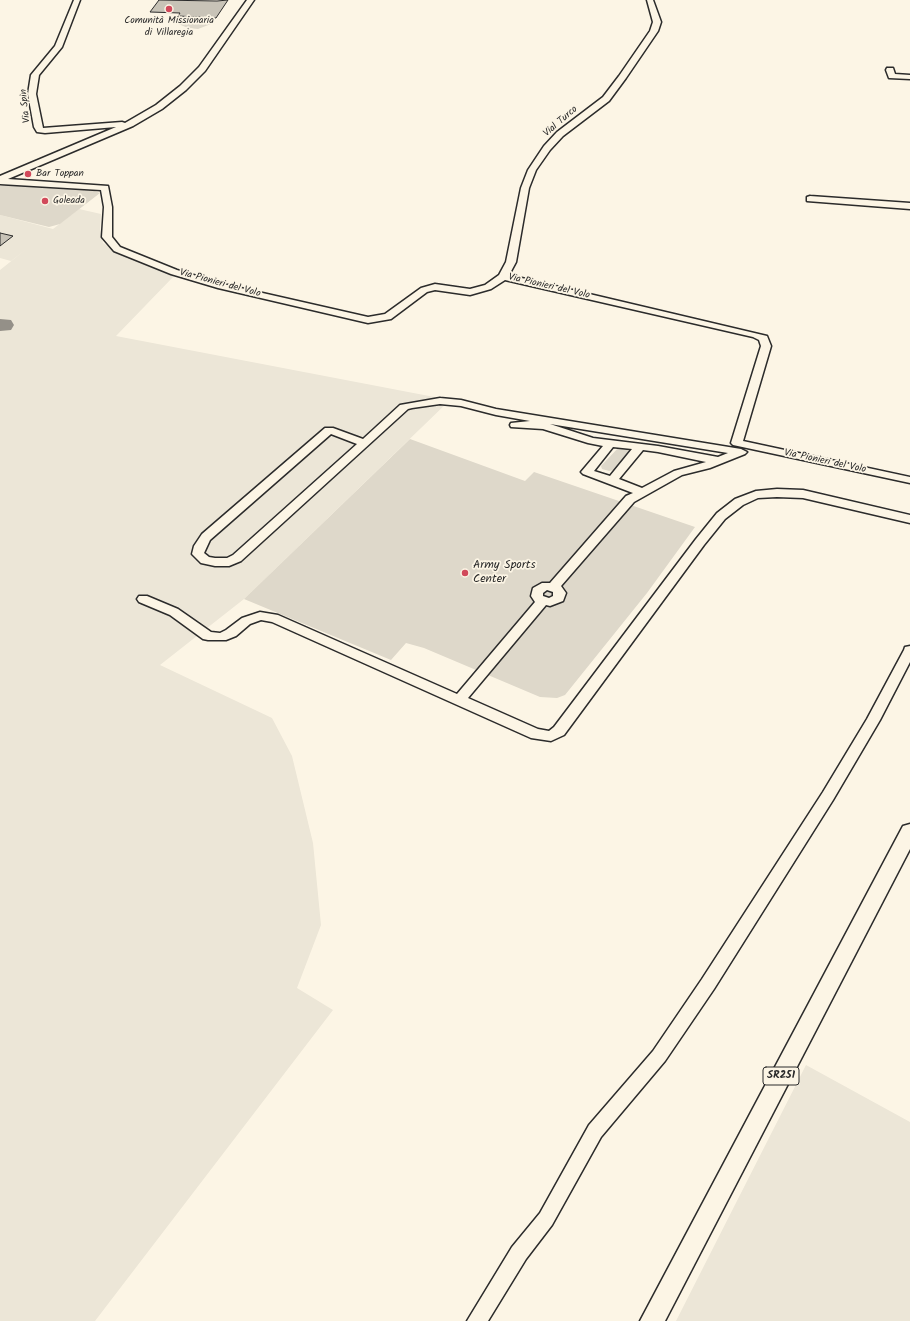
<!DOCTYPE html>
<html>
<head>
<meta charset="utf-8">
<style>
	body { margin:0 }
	canvas { display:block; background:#fcf5e5 }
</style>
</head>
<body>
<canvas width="910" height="1321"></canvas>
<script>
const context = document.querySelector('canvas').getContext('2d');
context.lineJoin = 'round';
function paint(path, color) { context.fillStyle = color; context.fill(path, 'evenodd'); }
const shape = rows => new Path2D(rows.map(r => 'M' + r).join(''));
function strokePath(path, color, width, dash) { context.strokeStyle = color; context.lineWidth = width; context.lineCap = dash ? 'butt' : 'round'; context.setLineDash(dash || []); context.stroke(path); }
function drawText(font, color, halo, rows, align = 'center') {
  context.font = font + ' Kalam,sans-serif'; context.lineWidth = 3.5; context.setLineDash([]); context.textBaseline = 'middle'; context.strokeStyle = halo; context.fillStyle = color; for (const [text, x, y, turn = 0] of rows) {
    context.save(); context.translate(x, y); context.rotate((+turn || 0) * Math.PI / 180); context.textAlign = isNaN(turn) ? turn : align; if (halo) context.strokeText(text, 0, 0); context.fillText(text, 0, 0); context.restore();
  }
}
paint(shape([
	[79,209,101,214,100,229,103,243,133,260,174,276,116,336,450,400,244,599,160,665,272,718,292,756,313,843,321,925,297,988,333,1010,95,1321,0,1321,0,270,29,247,11,261,0,258,0,215,53,229],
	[806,1065,910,1122,910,1321,676,1321]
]), '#ece6d7');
paint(shape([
	[182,16,216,18,211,24,198,29,188,28,176,23],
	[11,185,89,189,100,193,60,224,49,227,0,215,0,186],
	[410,439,525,481,534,472,695,527,647,593,565,695,557,698,540,697,424,648,406,643,391,660,244,599],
	[619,447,625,447,629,452,614,470,609,471,602,469,601,466]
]), '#ded8ca');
paint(shape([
	[0,319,11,320,14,325,11,330,0,331,0,319]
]), '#949088');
const building = shape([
	[159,0,217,1,228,0,216,18,178,16,180,13,150,12,159,0],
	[0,233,13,236,0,246,0,233]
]);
paint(building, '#c8c3b7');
strokePath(building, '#2b2b2b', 1);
const minor = shape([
	[74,0,80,0,62,47,39,75,36,94,43,128,122,122,125,123,156,105,180,86,199,67,247,0,254,0,205,71,186,90,162,109,133,126,8,179,108,186,112,207,112,237,120,247,177,270,223,284,368,317,385,314,421,288,435,284,470,289,485,285,499,275,506,262,521,188,528,170,544,146,557,132,603,97,619,76,650,31,653,22,647,0,653,0,661,22,658,31,626,78,609,101,563,136,550,150,536,170,529,188,516,262,509,275,767,336,771,346,743,441,910,477,910,483,733,445,731,443,761,346,759,340,753,337,505,280,491,289,470,295,435,290,427,292,391,319,368,323,218,288,171,274,114,251,102,237,104,207,101,190,0,184,0,176,116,127,45,133,37,132,34,127,28,94,31,75,55,46,74,0],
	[887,68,893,68,895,74,910,75,910,79,889,78,886,70,887,68],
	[810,196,910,203,910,209,807,201,807,197,810,196],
	[440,398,461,400,496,409,741,449,747,452,745,454,710,468,682,475,634,502,561,586,566,593,563,601,550,606,546,605,468,698,538,729,549,731,554,727,696,539,717,513,735,499,756,491,777,489,803,490,910,515,910,523,803,498,777,497,758,498,743,505,725,519,704,545,564,735,551,741,531,738,272,622,261,620,250,624,236,636,226,640,208,640,203,639,170,615,139,602,137,599,139,596,147,596,178,609,211,632,220,633,226,630,242,618,260,612,278,615,457,694,535,602,531,596,533,588,542,583,550,583,626,496,633,493,583,474,581,472,603,446,588,443,543,429,511,427,510,425,511,423,530,421,496,415,461,406,440,404,412,408,408,409,241,561,229,566,215,566,201,563,192,554,194,546,202,534,325,428,333,428,363,439,400,405,440,398],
	[550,424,728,453,718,457,658,446,593,438,550,424],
	[331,434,357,444,233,555,227,558,215,558,209,557,204,553,210,540,331,434],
	[613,447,632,449,610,476,594,471,613,447],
	[643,450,658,452,706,462,674,471,642,488,619,479,643,450],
	[547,590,553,592,553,596,549,598,543,596,543,593,547,590],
	[910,646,910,662,880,720,833,800,714,989,665,1061,601,1137,552,1225,526,1259,488,1321,467,1321,512,1247,540,1213,589,1125,653,1051,702,979,823,792,867,719,904,650,905,647,910,646]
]);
const major = shape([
	[910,824,910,849,665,1321,640,1321,903,826,910,824]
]);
strokePath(minor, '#2b2b2b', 3);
strokePath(major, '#2b2b2b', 3);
paint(minor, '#fcf5e5');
paint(major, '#fcf5e5');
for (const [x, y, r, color] of [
	[169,9,4,"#d1495b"],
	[28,174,4,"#d1495b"],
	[45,201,4,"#d1495b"],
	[465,573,4,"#d1495b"]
]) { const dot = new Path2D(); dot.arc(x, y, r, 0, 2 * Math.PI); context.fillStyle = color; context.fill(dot); strokePath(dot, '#fcf5e5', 1.5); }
drawText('10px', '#2b2b2b', '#fcf5e5', [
	["Comunità Missionaria",169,21,"center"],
	["di Villaregia",169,33,"center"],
	["Bar Toppan",36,174],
	["Goleada",53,201]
], 'left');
drawText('10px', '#2b2b2b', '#fcf5e5', [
	["Via Spin",26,106,-96],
	["Vial Turco",561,122,-41],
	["Via Pionieri del Volo",220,284,15],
	["Via Pionieri del Volo",549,287,13],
	["Via Pionieri del Volo",825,462,12]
]);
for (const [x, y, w] of [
	[781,1076,36]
]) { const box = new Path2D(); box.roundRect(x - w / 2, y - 9, w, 18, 3); context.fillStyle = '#fcf5e5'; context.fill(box); strokePath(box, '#2b2b2b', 1); }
drawText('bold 11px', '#2b2b2b', null, [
	["SR251",781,1076]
]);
drawText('12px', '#2b2b2b', '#fcf5e5', [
	["Army Sports",473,566],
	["Center",473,580]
], 'left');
</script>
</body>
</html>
